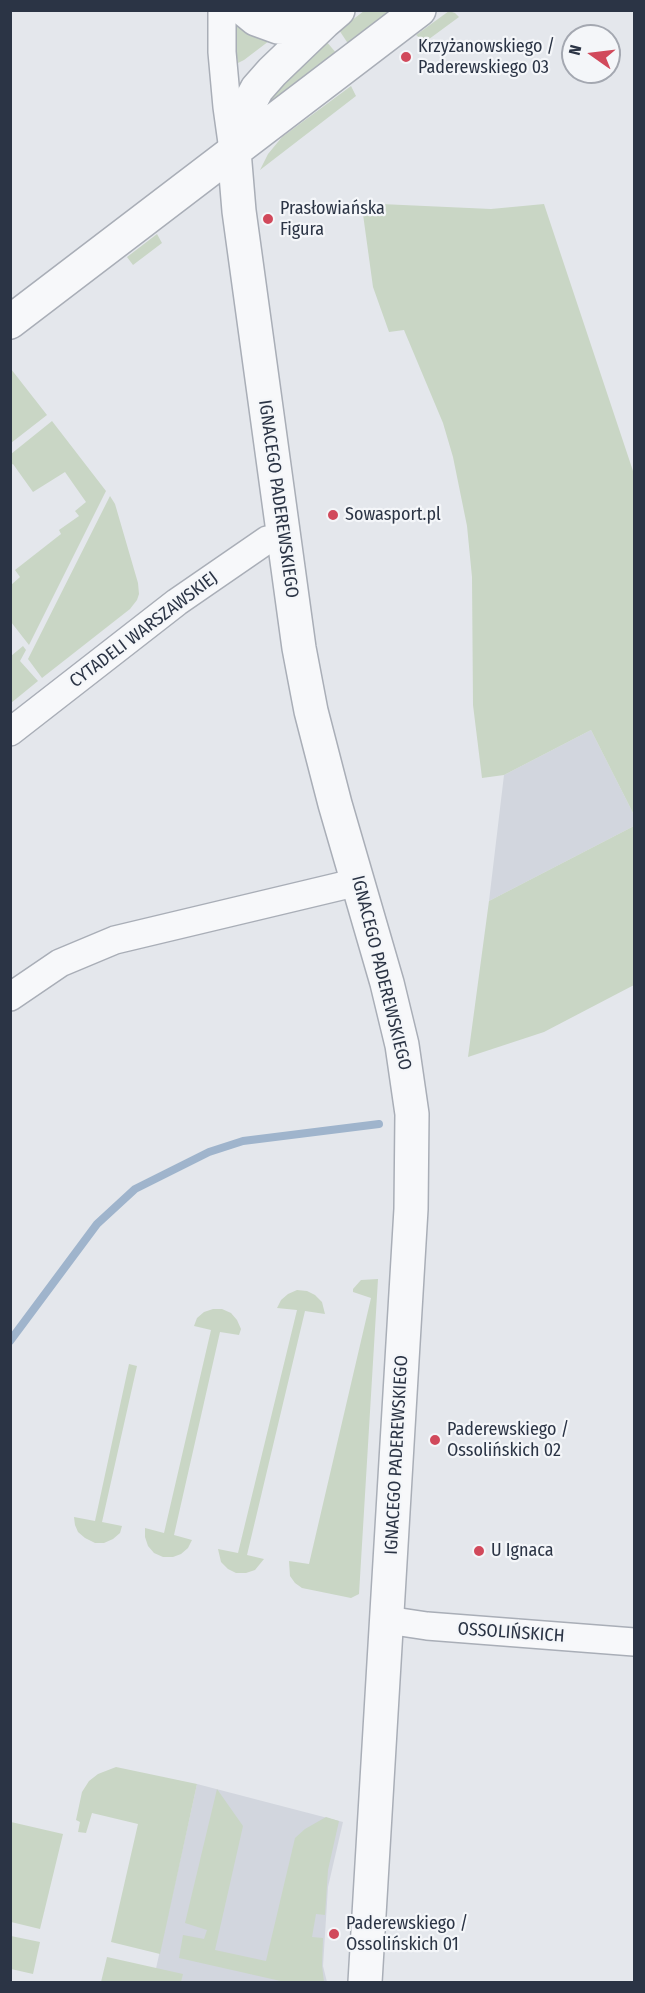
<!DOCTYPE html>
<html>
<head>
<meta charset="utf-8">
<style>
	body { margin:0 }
	#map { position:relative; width:645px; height:1993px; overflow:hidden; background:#e4e7ec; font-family:"Fira Sans Condensed",sans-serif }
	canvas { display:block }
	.frame { position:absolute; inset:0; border:12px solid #2b3445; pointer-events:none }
	.north { position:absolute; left:561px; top:24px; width:60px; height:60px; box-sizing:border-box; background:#f4f6f9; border:2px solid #a4a8b1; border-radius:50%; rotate:284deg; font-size:16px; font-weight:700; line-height:24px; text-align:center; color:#2b3445 }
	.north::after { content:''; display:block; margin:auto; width:21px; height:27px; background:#d1495b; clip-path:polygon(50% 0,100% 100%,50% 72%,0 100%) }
</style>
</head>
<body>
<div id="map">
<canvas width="645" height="1993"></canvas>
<div class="frame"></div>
<div class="north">N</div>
</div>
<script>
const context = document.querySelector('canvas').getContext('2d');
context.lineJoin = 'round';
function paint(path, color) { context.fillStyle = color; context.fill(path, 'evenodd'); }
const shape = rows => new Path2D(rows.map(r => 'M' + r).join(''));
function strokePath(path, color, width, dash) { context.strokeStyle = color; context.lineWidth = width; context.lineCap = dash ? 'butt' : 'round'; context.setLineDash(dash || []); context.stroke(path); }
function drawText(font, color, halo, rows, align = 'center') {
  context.font = font + ' "Fira Sans Condensed",sans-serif'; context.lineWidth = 4.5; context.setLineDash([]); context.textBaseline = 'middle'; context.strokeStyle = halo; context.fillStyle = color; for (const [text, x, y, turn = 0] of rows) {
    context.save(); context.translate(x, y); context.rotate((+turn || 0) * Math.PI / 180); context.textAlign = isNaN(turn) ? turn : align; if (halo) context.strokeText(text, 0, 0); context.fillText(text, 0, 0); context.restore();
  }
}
paint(shape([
	[591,730,634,815,634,826,489,901,504,775],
	[197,1784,343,1822,328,1887,323,1966,327,1982,153,1982]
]), '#d2d6de');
paint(shape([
	[364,11,394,11,349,45,339,30],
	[449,11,455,13,459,17,425,42,416,35],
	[236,17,269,41,244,60,238,63,236,52],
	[326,41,337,54,275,101,267,100],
	[351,86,356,96,260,170,268,154,282,137],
	[381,204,491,209,544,204,634,474,634,815,591,730,504,775,482,778,473,705,472,577,467,526,453,457,443,423,404,330,389,332,373,287,362,207],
	[157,234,162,243,133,265,127,257],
	[11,369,47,415,11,443,10,370],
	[52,421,106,491,29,645,11,622,11,585,20,577,15,570,61,534,59,530,79,516,75,511,86,502,65,472,33,492,13,464,11,465,11,454],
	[110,496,115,504,138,583,139,594,137,600,130,609,42,678,28,659],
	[23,646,26,650,20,661,38,681,11,703,11,656],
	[634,826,634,985,544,1032,468,1057,489,901],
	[378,1279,359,1594,351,1598,302,1588,295,1583,290,1576,289,1561,309,1564,371,1298,353,1292,353,1289,361,1280],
	[297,1290,307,1291,315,1295,322,1302,325,1314,305,1311,247,1555,264,1559,255,1570,246,1573,236,1573,228,1569,221,1562,218,1549,238,1553,297,1310,277,1308,281,1300,288,1294],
	[213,1309,222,1309,231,1313,237,1320,241,1329,239,1335,220,1332,174,1535,192,1540,188,1548,181,1554,173,1557,163,1557,154,1553,148,1546,145,1537,145,1528,164,1533,211,1330,194,1326,197,1318,204,1312],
	[129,1364,137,1366,102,1522,122,1526,120,1533,113,1539,104,1543,95,1543,85,1538,78,1532,75,1525,74,1517,95,1521],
	[116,1767,197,1784,160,1954,111,1942,138,1824,92,1813,86,1833,78,1832,80,1822,76,1820,82,1792,89,1781,98,1774],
	[217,1789,243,1826,215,1950,266,1961,295,1838,305,1829,326,1817,339,1821,328,1870,325,1915,316,1914,312,1937,323,1938,322,1966,324,1982,285,1982,179,1958,183,1935,204,1939,207,1930,185,1923],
	[11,1822,63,1834,40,1929,11,1922],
	[11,1936,40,1942,33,1974,11,1969],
	[107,1957,183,1974,181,1982,101,1982]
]), '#c9d6c5');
strokePath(shape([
	[10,1341,97,1224,135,1189,209,1152,243,1141,379,1124]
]), '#9fb4cc', 8);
const minor = shape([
	[222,10,222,52,227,107,233,150],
	[10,732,177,602,267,540,283,537],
	[10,997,60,963,115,940,358,882],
	[387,1620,427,1626,634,1642]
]);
const tertiary = shape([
	[245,10,256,19,278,27,302,28,324,22],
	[338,10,324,22,272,72,257,89,247,108,234,151,239,211,299,648,311,711,335,804,387,983,402,1045,412,1114,411,1209,365,1982],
	[10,322,419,10]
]);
strokePath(minor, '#a9aeb7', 30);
strokePath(tertiary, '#a9aeb7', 36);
strokePath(minor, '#f7f8fa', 27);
strokePath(tertiary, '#f7f8fa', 33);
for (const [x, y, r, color] of [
	[406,57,6,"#d1495b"],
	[268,219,6,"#d1495b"],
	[333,515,6,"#d1495b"],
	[435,1440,6,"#d1495b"],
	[479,1551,6,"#d1495b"],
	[334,1934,6,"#d1495b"]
]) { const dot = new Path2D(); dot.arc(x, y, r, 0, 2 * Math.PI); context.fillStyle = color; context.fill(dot); strokePath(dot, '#f4f6f9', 2); }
drawText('18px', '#2b3445', '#f4f6f9', [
	["Krzyżanowskiego /",418,47],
	["Paderewskiego 03",418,68],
	["Prasłowiańska",280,209],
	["Figura",280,230],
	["Sowasport.pl",345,515],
	["Paderewskiego /",447,1430],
	["Ossolińskich 02",447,1451],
	["U Ignaca",491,1551],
	["Paderewskiego /",346,1924],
	["Ossolińskich 01",346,1945]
], 'left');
drawText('18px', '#2b3445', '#f4f6f9', [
	["IGNACEGO PADEREWSKIEGO",278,499,82],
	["CYTADELI WARSZAWSKIEJ",144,630,-37],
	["IGNACEGO PADEREWSKIEGO",381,973,76],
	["IGNACEGO PADEREWSKIEGO",397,1455,-87],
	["OSSOLIŃSKICH",511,1633,4]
]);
</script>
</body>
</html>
